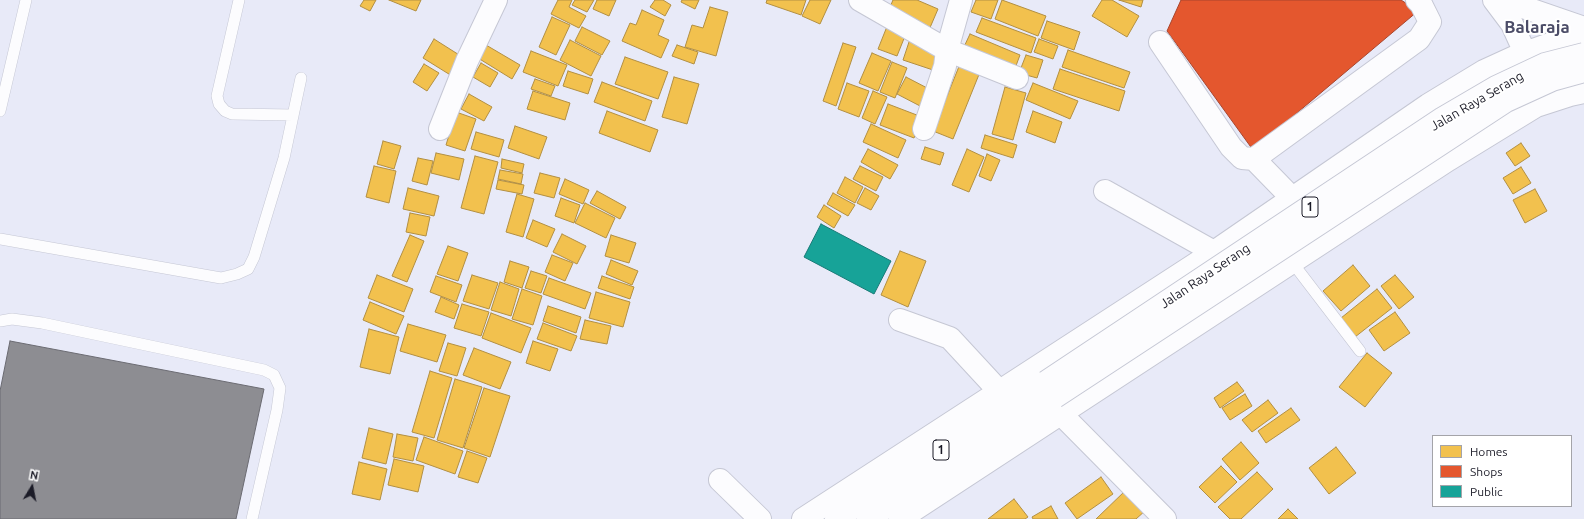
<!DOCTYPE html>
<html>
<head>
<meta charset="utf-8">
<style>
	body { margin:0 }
	#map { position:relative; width:1584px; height:519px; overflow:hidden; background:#e8eaf8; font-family:Ubuntu,sans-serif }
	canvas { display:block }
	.legend { position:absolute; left:1432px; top:435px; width:140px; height:72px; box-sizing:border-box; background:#fff; border:1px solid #a4a4a9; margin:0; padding:5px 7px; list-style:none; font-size:12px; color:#1b1b27 }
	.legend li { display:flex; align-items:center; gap:8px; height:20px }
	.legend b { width:20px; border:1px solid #a4a4a9 }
	.north { position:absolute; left:12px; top:467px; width:40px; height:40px; -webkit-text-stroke:3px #fff; paint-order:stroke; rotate:10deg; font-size:11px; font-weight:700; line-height:16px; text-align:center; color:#1b1b27 }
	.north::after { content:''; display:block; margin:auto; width:14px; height:18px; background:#1b1b27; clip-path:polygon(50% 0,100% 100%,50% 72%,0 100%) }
</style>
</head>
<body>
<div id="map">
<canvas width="1584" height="519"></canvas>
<ul class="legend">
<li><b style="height:11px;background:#f2c14e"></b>Homes</li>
<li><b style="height:11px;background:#e4572e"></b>Shops</li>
<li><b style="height:11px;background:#17a398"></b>Public</li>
</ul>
<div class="north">N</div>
</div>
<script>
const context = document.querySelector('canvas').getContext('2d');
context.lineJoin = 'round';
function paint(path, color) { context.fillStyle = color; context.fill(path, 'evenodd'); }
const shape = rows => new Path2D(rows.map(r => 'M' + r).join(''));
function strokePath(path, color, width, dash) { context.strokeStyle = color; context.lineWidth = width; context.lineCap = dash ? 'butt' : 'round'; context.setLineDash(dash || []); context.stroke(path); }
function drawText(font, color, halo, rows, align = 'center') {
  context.font = font + ' Ubuntu,sans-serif'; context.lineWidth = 4; context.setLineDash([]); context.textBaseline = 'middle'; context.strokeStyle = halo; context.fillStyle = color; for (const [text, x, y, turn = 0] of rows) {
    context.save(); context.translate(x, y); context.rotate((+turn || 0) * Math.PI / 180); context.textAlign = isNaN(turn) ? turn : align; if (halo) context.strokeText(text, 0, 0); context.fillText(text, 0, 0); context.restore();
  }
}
const homes = shape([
	[364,0,376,0,370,11,360,6,364,0],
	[389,0,421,0,416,11,389,0],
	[558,0,572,0,569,7,586,16,579,28,551,14,558,0],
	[575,0,594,0,587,12,572,5,575,0],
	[597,0,616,0,609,16,593,9,597,0],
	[655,0,663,0,671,5,665,16,650,7,655,0],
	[682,0,699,0,695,9,681,2,682,0],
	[767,0,806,0,801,15,766,3,767,0],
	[810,0,831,0,820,24,802,16,810,0],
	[893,0,917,0,938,9,929,30,888,12,893,0],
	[976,0,998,0,991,19,971,12,976,0],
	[1002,0,1046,16,1038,36,995,19,1002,0],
	[1102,0,1112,0,1139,16,1127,37,1092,16,1102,0],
	[1119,0,1143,0,1141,7,1119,0],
	[710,7,728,12,716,56,685,47,692,25,703,28,710,7],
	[642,10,664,20,658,35,669,40,661,58,622,41,630,23,636,25,642,10],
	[552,17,570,25,556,55,539,47,552,17],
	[982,18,1036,38,1031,53,976,32,982,18],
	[1047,21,1080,32,1074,50,1041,38,1047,21],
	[888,24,907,31,897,56,878,49,888,24],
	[582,27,610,41,602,55,575,41,582,27],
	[970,34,1020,55,1014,71,963,49,970,34],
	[434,39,464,58,452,76,423,58,434,39],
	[910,39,940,49,933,70,903,60,910,39],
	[1039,39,1058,46,1053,59,1034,52,1039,39],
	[570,40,601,56,591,76,560,60,570,40],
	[843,43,856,47,836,106,823,101,843,43],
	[486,45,520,65,512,79,478,58,486,45],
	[677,45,698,52,694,64,672,56,677,45],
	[1068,50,1130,72,1124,88,1062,67,1068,50],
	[531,51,567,65,558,86,523,72,531,51],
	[872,53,891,61,878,91,859,83,872,53],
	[1026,55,1043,60,1037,78,1019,73,1026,55],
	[625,57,668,72,658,99,615,84,625,57],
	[962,59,982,67,953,139,933,131,962,59],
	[892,62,907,68,895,98,880,92,892,62],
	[481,63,498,73,490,87,473,77,481,63],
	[424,64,439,73,427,91,413,82,424,64],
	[1060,69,1125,91,1119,111,1053,89,1060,69],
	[568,71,593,79,588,94,563,86,568,71],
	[674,77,699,84,687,124,662,117,674,77],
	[906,77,931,90,922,107,897,94,906,77],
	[535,79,555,86,551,96,531,89,535,79],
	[602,82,652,101,645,121,594,102,602,82],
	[847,83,869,91,859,117,838,109,847,83],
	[1033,83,1078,101,1070,119,1026,100,1033,83],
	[1005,87,1026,93,1013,140,992,134,1005,87],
	[533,91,570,103,565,120,527,109,533,91],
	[873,91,887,97,875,124,862,118,873,91],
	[469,94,492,107,484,121,461,109,469,94],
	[888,104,922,117,914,138,880,125,888,104],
	[607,111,658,130,650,152,599,133,607,111],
	[1033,111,1062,122,1055,143,1026,132,1033,111],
	[456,112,476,119,465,151,446,145,456,112],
	[871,124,906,140,898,158,863,142,871,124],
	[515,126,547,137,539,159,508,148,515,126],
	[476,132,504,140,499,157,471,149,476,132],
	[985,135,1017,145,1013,158,981,148,985,135],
	[383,141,401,146,394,169,377,164,383,141],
	[1521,143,1530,156,1515,166,1506,153,1521,143],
	[925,147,944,153,940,165,921,159,925,147],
	[868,149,898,165,890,179,861,162,868,149],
	[967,149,984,157,969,192,952,185,967,149],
	[436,153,464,159,459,180,431,173,436,153],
	[987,154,1000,160,991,181,979,176,987,154],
	[475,156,498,162,484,214,461,208,475,156],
	[418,158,433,161,427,185,412,181,418,158],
	[502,159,524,164,522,173,501,168,502,159],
	[374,166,396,171,389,203,366,197,374,166],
	[860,166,883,177,876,191,853,179,860,166],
	[1521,167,1531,183,1513,194,1503,178,1521,167],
	[500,170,523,174,521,184,498,179,500,170],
	[540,173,560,178,554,198,534,193,540,173],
	[845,177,863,187,855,203,837,193,845,177],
	[565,179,589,190,583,204,559,194,565,179],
	[498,180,524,185,522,194,496,189,498,180],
	[408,188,439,196,434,216,403,209,408,188],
	[865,188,879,196,871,210,857,203,865,188],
	[1535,189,1547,211,1525,223,1513,200,1535,189],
	[597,191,626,207,620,219,590,203,597,191],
	[833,193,855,205,848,216,827,204,833,193],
	[517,194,534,199,523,237,506,232,517,194],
	[561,198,580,205,574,223,555,216,561,198],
	[585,203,615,218,606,238,575,223,585,203],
	[824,205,841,216,834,228,817,217,824,205],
	[410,213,430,217,426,236,406,232,410,213],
	[533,220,555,229,547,247,526,238,533,220],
	[562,234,586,246,577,264,553,252,562,234],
	[410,235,424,241,407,282,392,276,410,235],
	[611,235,636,243,629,263,605,256,611,235],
	[448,246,468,253,458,281,437,274,448,246],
	[900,251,926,261,908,307,881,295,900,251],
	[552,255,573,263,565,281,545,272,552,255],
	[611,260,638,271,632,285,606,274,611,260],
	[510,261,529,267,522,288,504,282,510,261],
	[1353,265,1370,286,1341,311,1323,291,1353,265],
	[531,271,547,276,541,293,525,288,531,271],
	[377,275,413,289,404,312,368,298,377,275],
	[472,275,498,283,489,309,463,301,472,275],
	[1395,275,1414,297,1399,309,1381,286,1395,275],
	[436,276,462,285,456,302,430,292,436,276],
	[602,276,634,287,630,299,598,288,602,276],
	[549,278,591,293,585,309,543,294,549,278],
	[500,282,519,289,511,316,491,310,500,282],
	[522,289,542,296,533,325,512,319,522,289],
	[1377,289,1392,308,1355,337,1341,318,1377,289],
	[596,292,630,302,623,327,589,318,596,292],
	[441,297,459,305,454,319,435,312,441,297],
	[370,302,404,316,396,334,363,320,370,302],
	[462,304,489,312,481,336,454,328,462,304],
	[548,306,581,317,576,333,543,321,548,306],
	[1395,312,1410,333,1384,351,1369,330,1395,312],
	[491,313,531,328,521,353,482,338,491,313],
	[585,320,611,326,607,344,580,339,585,320],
	[543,323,577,336,571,351,537,339,543,323],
	[408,324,446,335,437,362,400,351,408,324],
	[369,329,399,337,390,374,360,367,369,329],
	[533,341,558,349,550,371,526,363,533,341],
	[448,343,466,348,457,376,439,371,448,343],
	[474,348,511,362,500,389,463,375,474,348],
	[1367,353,1392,373,1365,407,1339,387,1367,353],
	[430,371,452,378,434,438,412,432,430,371],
	[455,379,482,387,463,448,437,440,455,379],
	[1237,382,1244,391,1220,408,1214,398,1237,382],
	[484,388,510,396,490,457,464,448,484,388],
	[1245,394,1252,406,1230,420,1222,408,1245,394],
	[1268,400,1278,413,1252,432,1242,420,1268,400],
	[1291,408,1300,420,1266,443,1258,431,1291,408],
	[369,428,393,434,386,464,362,458,369,428],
	[397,434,418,438,413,461,393,457,397,434],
	[424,437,463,451,455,474,416,460,424,437],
	[1241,442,1259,463,1240,480,1222,459,1241,442],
	[1336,447,1356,473,1329,494,1309,468,1336,447],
	[467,451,487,458,478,483,458,477,467,451],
	[394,459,424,466,418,492,388,485,394,459],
	[359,462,387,469,380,500,352,494,359,462],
	[1221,466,1237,482,1215,503,1199,487,1221,466],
	[1257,472,1273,489,1241,519,1230,519,1218,507,1257,472],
	[1101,477,1113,494,1077,519,1065,503,1101,477],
	[1126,490,1146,510,1136,519,1096,519,1126,490],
	[1014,499,1028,517,1025,519,988,519,1014,499],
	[1051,506,1058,519,1033,519,1032,517,1051,506],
	[1288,509,1298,519,1278,519,1288,509]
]);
paint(homes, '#f2c14e');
strokePath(homes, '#b28f42', 1);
const shops = shape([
	[1181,0,1401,0,1418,11,1253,150,1167,31,1181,0]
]);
paint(shops, '#e4572e');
strokePath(shops, '#a8452c', 1);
const public = shape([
	[821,224,891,261,874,294,804,257,821,224]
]);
paint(public, '#17a398');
strokePath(public, '#187a76', 1);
const industry = shape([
	[10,341,264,389,236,519,0,519,0,391,10,341]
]);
paint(industry, '#8d8d92');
strokePath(industry, '#6b6b72', 1);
const lane = shape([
	[239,0,217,96,219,104,225,111,232,114,293,115],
	[0,111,26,0],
	[0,239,221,278,237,274,248,269,254,257,284,158,301,78],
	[1292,262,1360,351],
	[0,321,12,319,42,323,264,370,274,375,280,388,277,410,252,519]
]);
const street = shape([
	[860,0,947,50,945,66,924,129],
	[961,0,947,50,1017,78],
	[1160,42,1231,147,1242,158,1254,159,1293,199],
	[440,129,467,61,496,0],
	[1254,159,1419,39,1430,22,1421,4,1417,0],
	[1105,191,1214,252],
	[900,320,950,338,999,391],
	[1062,415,1165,519],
	[720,480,760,519]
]);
const secondary = shape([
	[1494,0,1512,24,1531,66],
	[1503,0,1584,28],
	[803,519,1214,252,1428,105,1484,71,1519,55,1561,40,1584,35],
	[900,519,1448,160,1536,106,1570,95,1584,92]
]);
const highway = shape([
	[836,519,1046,382],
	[868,519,1055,397]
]);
strokePath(lane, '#c5c7d4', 12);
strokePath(street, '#c5c7d4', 24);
strokePath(secondary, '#c5c7d4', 24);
strokePath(highway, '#c5c7d4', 24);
strokePath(lane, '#fcfcfe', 11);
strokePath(street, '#fcfcfe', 22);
strokePath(secondary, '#fcfcfe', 22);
strokePath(highway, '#fcfcfe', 22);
const highwayBridge = shape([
	[1046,382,1443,118,1496,87,1545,64,1584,54],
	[1055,397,1506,101,1552,80,1584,71]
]);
strokePath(highwayBridge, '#c5c7d4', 24, []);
strokePath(highwayBridge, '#fcfcfe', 22);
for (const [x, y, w] of [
	[1310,207,16],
	[941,450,16]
]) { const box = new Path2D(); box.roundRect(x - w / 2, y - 10, w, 20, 3); context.fillStyle = '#fff'; context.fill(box); strokePath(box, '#1b1b27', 1); }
drawText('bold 12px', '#1b1b27', null, [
	["1",1310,207],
	["1",941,450]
]);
drawText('13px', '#1b1b27', '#fff', [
	["Jalan Raya Serang",1477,101,-30],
	["Jalan Raya Serang",1205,276,-34]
]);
drawText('bold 17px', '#4b4c67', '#fff', [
	["Balaraja",1537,27]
]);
</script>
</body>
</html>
